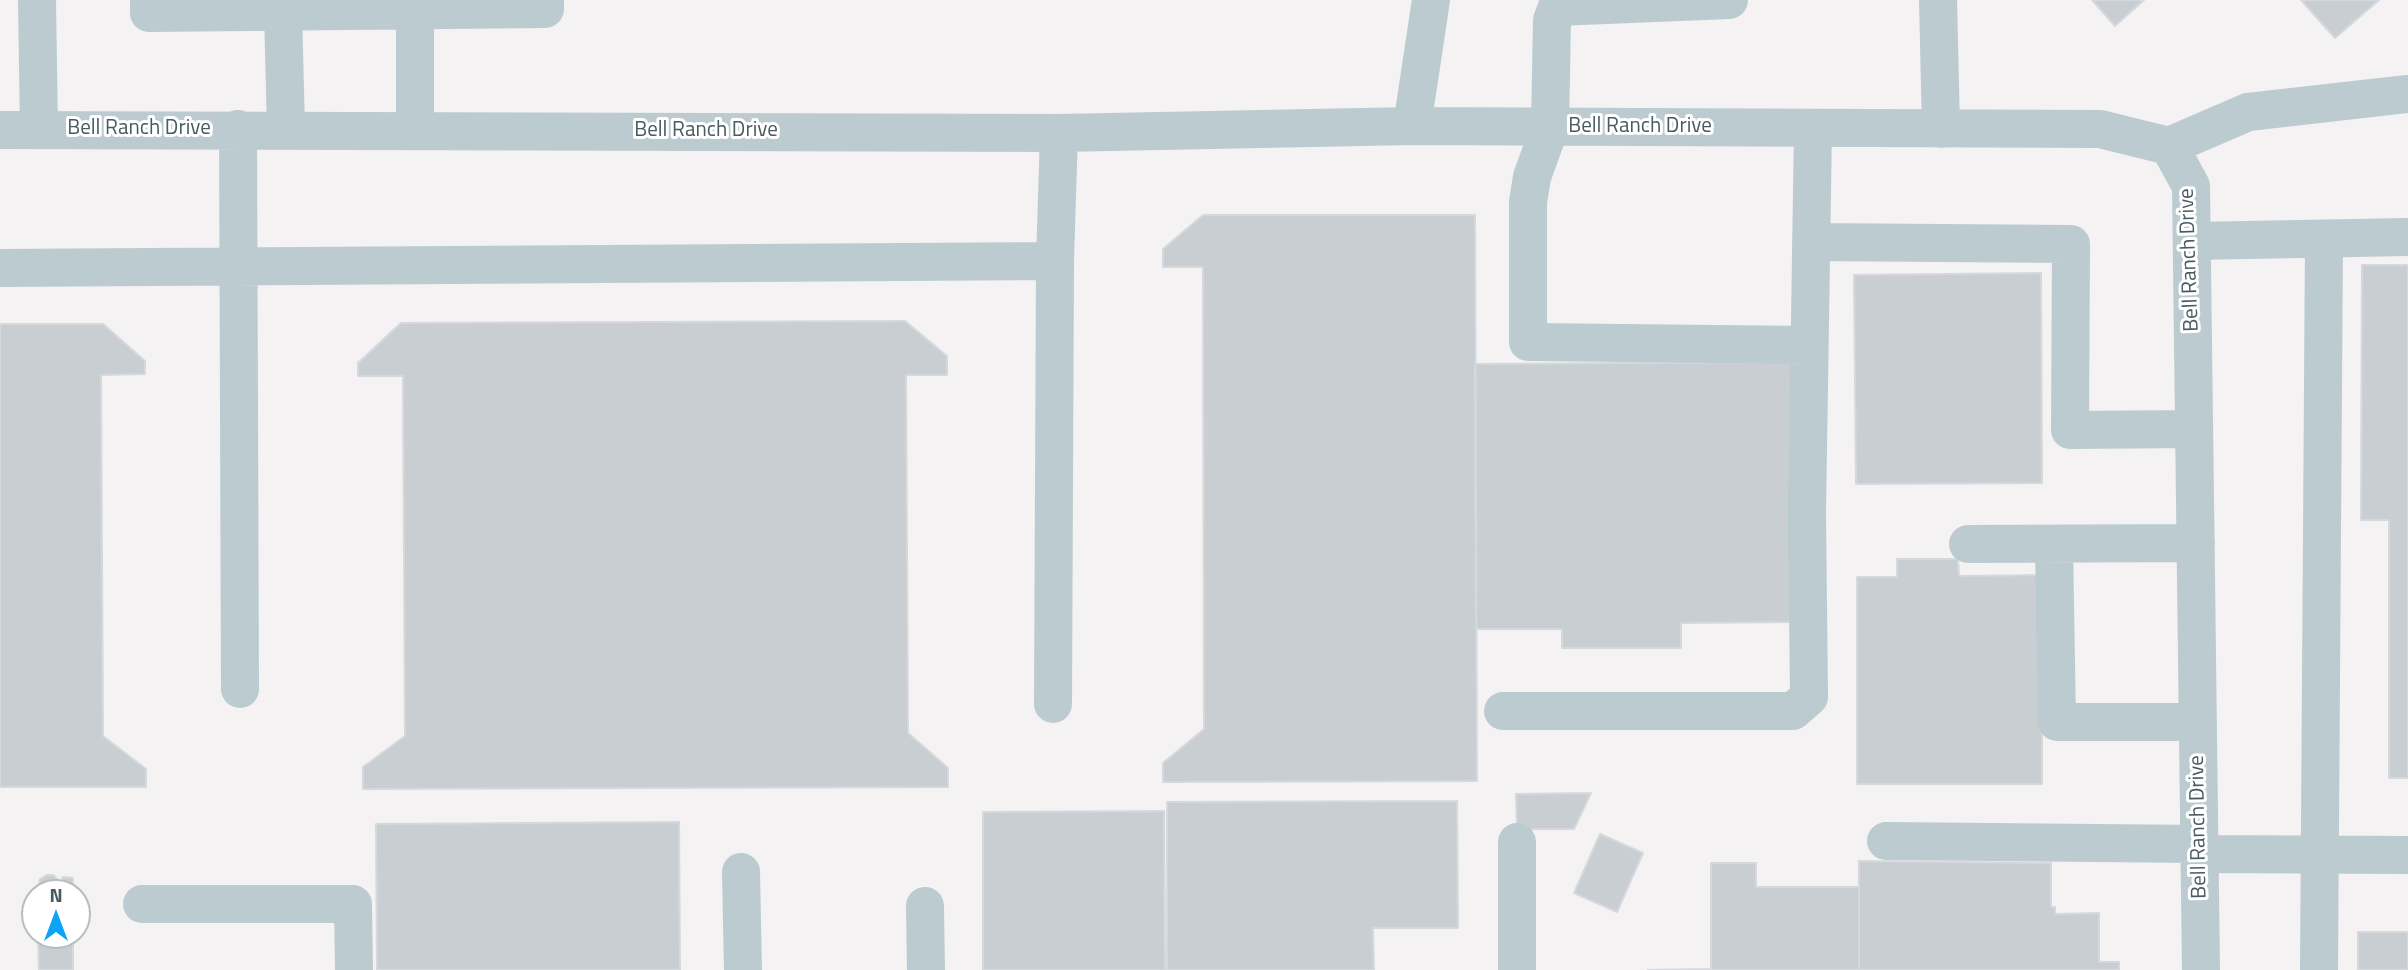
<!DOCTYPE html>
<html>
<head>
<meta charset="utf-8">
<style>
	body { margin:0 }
	#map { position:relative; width:2408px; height:970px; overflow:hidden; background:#f4f2f2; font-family:"Titillium Web",sans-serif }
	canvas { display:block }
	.north { position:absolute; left:21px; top:879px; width:70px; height:70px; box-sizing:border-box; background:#fff; border:2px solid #b6bdc0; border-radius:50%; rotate:0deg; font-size:19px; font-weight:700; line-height:28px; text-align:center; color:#485b61 }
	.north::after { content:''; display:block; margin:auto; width:24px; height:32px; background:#0ba4f5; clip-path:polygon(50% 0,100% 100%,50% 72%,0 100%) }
</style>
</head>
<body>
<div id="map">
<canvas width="2408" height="970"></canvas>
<div class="north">N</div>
</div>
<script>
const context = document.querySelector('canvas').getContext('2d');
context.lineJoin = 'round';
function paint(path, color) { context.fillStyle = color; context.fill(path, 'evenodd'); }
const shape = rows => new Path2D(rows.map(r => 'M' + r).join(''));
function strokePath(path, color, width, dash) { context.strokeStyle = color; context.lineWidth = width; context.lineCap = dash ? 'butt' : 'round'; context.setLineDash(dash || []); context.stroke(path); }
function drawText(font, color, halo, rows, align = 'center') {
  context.font = font + ' "Titillium Web",sans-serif'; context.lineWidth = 6; context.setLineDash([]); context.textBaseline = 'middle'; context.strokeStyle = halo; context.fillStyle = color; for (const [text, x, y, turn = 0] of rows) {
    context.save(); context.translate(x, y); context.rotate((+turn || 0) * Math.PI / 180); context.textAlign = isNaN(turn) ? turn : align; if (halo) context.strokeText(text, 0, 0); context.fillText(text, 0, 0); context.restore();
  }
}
const building = shape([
	[2092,0,2144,0,2115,26,2092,0],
	[2301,0,2379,0,2335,38,2301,0],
	[1203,215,1475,215,1477,781,1163,782,1163,763,1204,729,1203,267,1163,267,1163,249,1203,215],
	[2362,265,2408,265,2408,778,2389,778,2389,520,2361,520,2362,265],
	[2041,273,2042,483,1856,484,1854,275,2041,273],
	[905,321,947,356,947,375,906,375,908,733,948,768,948,787,363,789,363,767,405,736,403,376,358,376,358,363,401,323,905,321],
	[0,324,103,324,145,361,145,374,101,375,103,736,146,769,146,787,0,787,0,324],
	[1793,362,1793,622,1681,623,1681,648,1562,648,1562,629,1476,629,1475,364,1793,362],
	[1897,559,1958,559,1959,576,2042,575,2042,784,1857,784,1857,577,1897,577,1897,559],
	[1591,793,1574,829,1517,829,1516,794,1591,793],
	[1457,801,1458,928,1373,928,1374,970,1167,970,1167,802,1457,801],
	[1164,811,1165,970,983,970,983,812,1164,811],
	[679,822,680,970,377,970,376,824,679,822],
	[1600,834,1643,853,1617,912,1574,893,1600,834],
	[1859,861,2051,863,2051,907,2055,907,2055,914,2099,913,2099,962,2119,962,2119,970,1859,970,1859,861],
	[1711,863,1756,863,1756,887,1859,887,1859,970,1648,970,1711,969,1711,863],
	[47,875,53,875,60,882,63,877,73,878,73,893,37,893,40,879,47,875],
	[2358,932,2408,932,2408,970,2358,970,2358,932],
	[38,935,73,935,73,970,39,970,38,935]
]);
paint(building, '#c8ced2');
strokePath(building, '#d5d9dd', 2);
strokePath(shape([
	[37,0,39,130],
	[149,0,149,13,545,9,545,0],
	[1729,0,1557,7,1552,20,1550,127,1532,177,1528,202,1528,342,1809,345],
	[1938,0,1941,129],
	[283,12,286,129],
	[1412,126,1431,0],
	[238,129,240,689],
	[0,130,1059,133,1412,126,2100,129,2169,146,2191,186,2201,970],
	[415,130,415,11],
	[2169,146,2248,112,2408,94],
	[2192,241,2408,237],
	[1811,242,2071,244,2070,430,2194,429],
	[0,268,1055,261,1059,133],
	[1968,544,2196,543],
	[2054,544,2057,722,2198,722],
	[1053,704,1055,261],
	[1503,711,1793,711,1809,697,1807,513,1813,128],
	[1886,841,2200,844],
	[1517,842,1517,970],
	[2200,854,2408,855],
	[741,872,743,970],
	[142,904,353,904,354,970],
	[925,906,926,970],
	[2319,970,2324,239]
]), '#bccbcf', 38);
drawText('21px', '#485b61', '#fff', [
	["Bell Ranch Drive",1640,127],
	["Bell Ranch Drive",139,129],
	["Bell Ranch Drive",706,131],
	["Bell Ranch Drive",2190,260,-92],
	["Bell Ranch Drive",2199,827,-91]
]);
</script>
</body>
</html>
